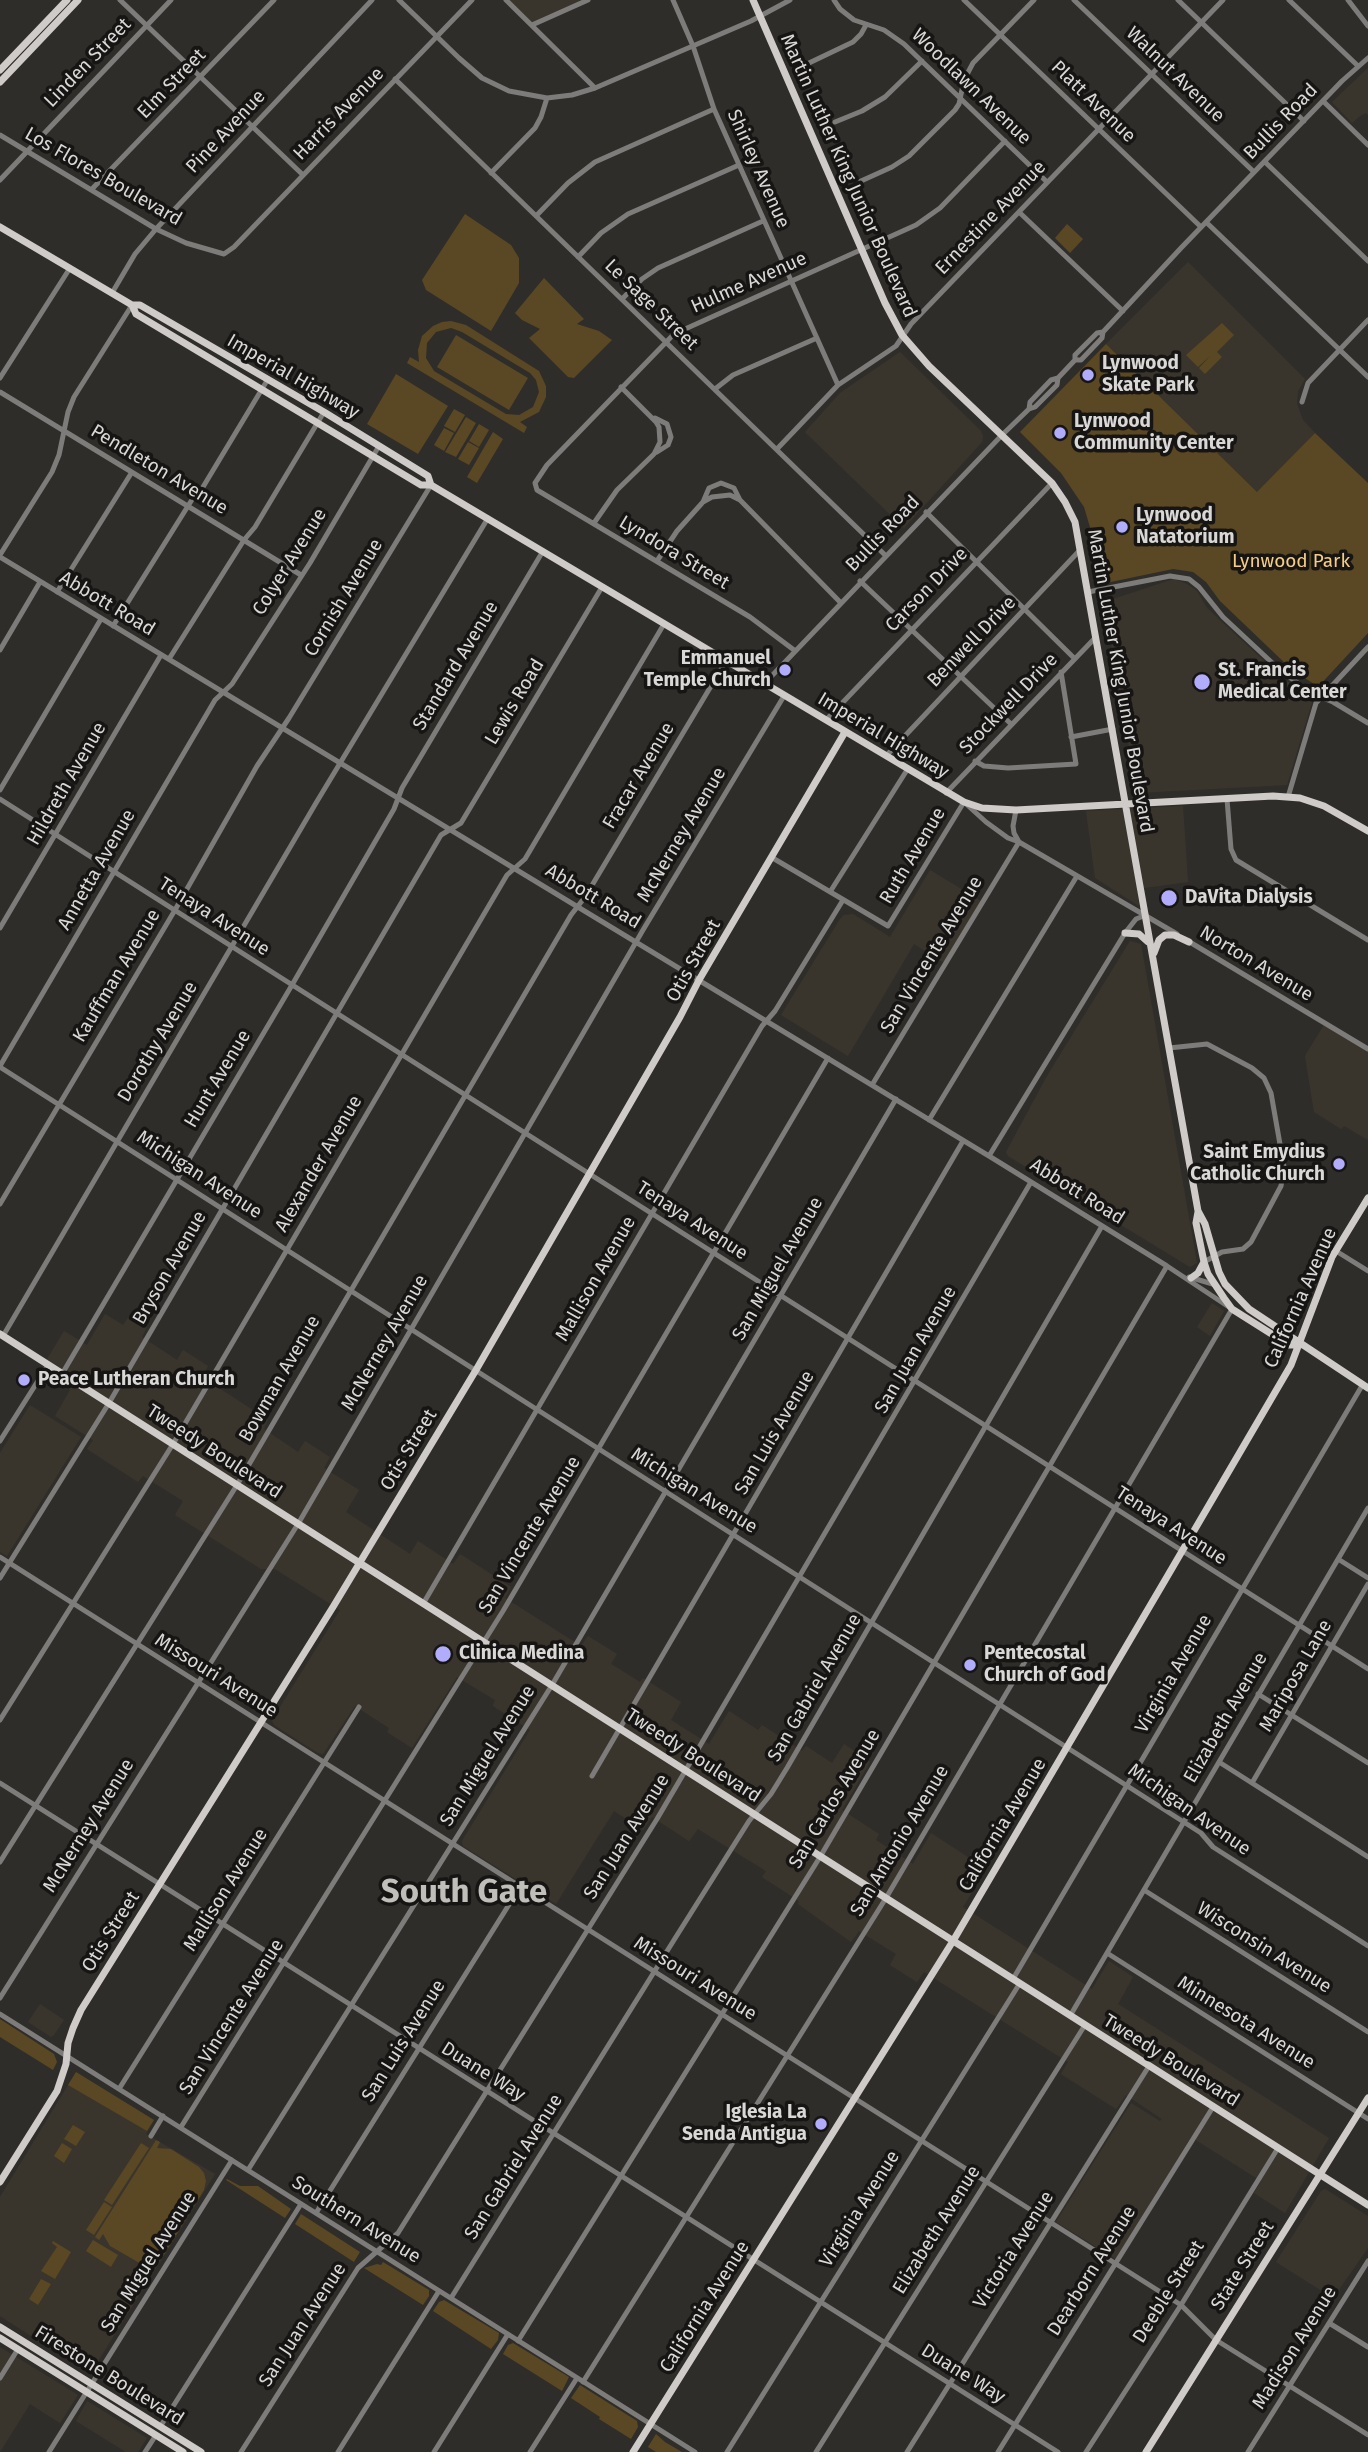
<!DOCTYPE html>
<html>
<head>
<meta charset="utf-8">
<style>
	body { margin:0 }
	canvas { display:block; background:#2f2d29 }
</style>
</head>
<body>
<canvas width="1368" height="2452"></canvas>
<script>
const context = document.querySelector('canvas').getContext('2d');
context.lineJoin = 'round';
function paint(path, color) { context.fillStyle = color; context.fill(path, 'evenodd'); }
const shape = rows => new Path2D(rows.map(r => 'M' + r).join(''));
function strokePath(path, color, width, dash) { context.strokeStyle = color; context.lineWidth = width; context.lineCap = dash ? 'butt' : 'round'; context.setLineDash(dash || []); context.stroke(path); }
function drawText(font, color, halo, rows, align = 'center') {
  context.font = font + ' "Fira Sans",sans-serif'; context.lineWidth = 7; context.setLineDash([]); context.textBaseline = 'middle'; context.strokeStyle = halo; context.fillStyle = color; for (const [text, x, y, turn = 0] of rows) {
    context.save(); context.translate(x, y); context.rotate((+turn || 0) * Math.PI / 180); context.textAlign = isNaN(turn) ? turn : align; if (halo) context.strokeText(text, 0, 0); context.fillText(text, 0, 0); context.restore();
  }
}
paint(shape([
	[507,0,586,0,532,24],
	[1368,68,1368,115,1366,113,1360,116,1352,123,1332,102],
	[1188,262,1305,379,1298,391,1297,404,1303,420,1315,433,1258,493,1106,344],
	[900,352,981,431,983,436,982,442,904,528,805,432,840,393],
	[1174,579,1187,584,1197,591,1207,608,1279,675,1311,699,1312,702,1287,785,1137,793,1104,602],
	[1183,806,1188,882,1137,889,1139,906,1095,878,1086,811],
	[930,870,981,901,944,963,914,944,848,1056,781,1015,840,919,844,915,853,914,890,937],
	[1130,941,1141,944,1197,1263,1190,1267,1008,1156,1006,1152,1047,1076],
	[1324,1025,1368,1050,1368,1140,1344,1126,1341,1129,1314,1112,1305,1056],
	[1212,1303,1224,1311,1210,1336,1197,1327],
	[105,1314,123,1325,129,1316,147,1327,142,1337,177,1360,183,1350,208,1366,202,1377,268,1420,264,1429,298,1452,305,1441,330,1457,324,1468,359,1490,346,1512,410,1554,418,1541,453,1564,460,1554,511,1587,505,1598,581,1646,588,1636,617,1654,611,1664,640,1682,643,1678,681,1702,671,1720,709,1744,729,1711,758,1730,762,1725,802,1751,806,1746,832,1763,844,1744,870,1762,842,1810,879,1834,876,1840,913,1864,931,1833,986,1869,963,1907,1092,1989,1109,1961,1133,1977,1118,2004,1329,2138,1285,2213,1254,2193,1261,2181,1191,2137,1116,2259,1056,2222,1131,2103,1160,2121,1162,2119,1126,2095,1116,2109,1061,2074,1068,2062,924,1972,917,1982,890,1965,896,1954,859,1931,851,1942,798,1904,799,1901,762,1877,766,1871,698,1829,689,1841,652,1817,643,1830,614,1811,556,1904,463,1846,462,1841,530,1730,493,1706,495,1700,457,1677,412,1748,387,1732,389,1728,355,1706,323,1754,318,1753,274,1725,272,1720,340,1610,275,1569,261,1569,175,1515,183,1501,143,1476,138,1482,87,1449,93,1440,55,1416,70,1390,40,1371,64,1331,87,1345],
	[30,1405,81,1437,7,1556,0,1552,0,1453],
	[40,2004,64,2020,54,2035,51,2037,28,2022],
	[76,2072,154,2120,146,2134,215,2174,90,2374,0,2316,0,2197],
	[1325,2189,1368,2216,1368,2248,1333,2298,1276,2262,1321,2191],
	[0,2347,78,2395,60,2423,30,2404,0,2452],
	[87,2401,147,2438,138,2452,126,2452,76,2421]
]), '#3a352c');
paint(shape([
	[465,214,511,245,519,258,519,283,491,331,426,290,422,280],
	[1067,224,1083,239,1070,253,1055,238],
	[544,278,584,319,577,324,599,331,612,340,574,378,568,377,529,338,540,329,522,320,515,313],
	[442,322,451,321,466,325,539,371,546,386,546,397,539,412,520,422,527,427,524,433,407,363,410,357,419,362,418,350,422,336,433,326],
	[451,328,462,332,530,373,536,380,539,392,533,407,519,415,506,414,434,371,426,358,427,343,436,332],
	[1222,323,1234,335,1217,352,1222,357,1205,374,1199,368,1210,356,1198,367,1186,355],
	[456,335,528,378,509,410,437,367],
	[1106,344,1257,492,1315,433,1368,483,1368,633,1318,687,1289,667,1220,601,1206,582,1193,572,1173,569,1101,584,1095,544,1084,507,1061,473,1020,432],
	[396,374,448,406,418,454,367,424],
	[454,409,465,415,455,432,444,426],
	[466,417,476,423,456,457,445,452],
	[479,424,489,430,479,447,469,441],
	[444,428,454,433,444,451,434,445],
	[493,432,503,439,477,483,467,477],
	[468,442,479,448,469,465,458,459],
	[0,2019,54,2054,57,2062,53,2070,0,2037],
	[76,2072,154,2120,147,2131,68,2085],
	[73,2125,85,2132,76,2146,64,2139],
	[156,2140,160,2142,157,2148,171,2149,199,2167,204,2173,206,2181,204,2190,162,2258,153,2264,143,2265,110,2246,103,2234,99,2240,95,2237],
	[62,2143,72,2149,64,2163,54,2156],
	[141,2143,149,2148,112,2205,104,2200],
	[227,2179,240,2186,258,2186,291,2209,285,2218,226,2180],
	[104,2202,112,2207,94,2235,86,2230],
	[301,2214,360,2252,354,2262,295,2224],
	[93,2240,118,2255,111,2267,86,2251],
	[53,2241,71,2252,55,2279,41,2271,57,2247,52,2243],
	[383,2262,429,2290,429,2296,423,2305,364,2268,377,2264,381,2265],
	[41,2279,51,2284,38,2305,29,2299],
	[444,2300,499,2333,498,2340,491,2349,433,2311,439,2302],
	[513,2343,569,2377,562,2391,503,2354,508,2345],
	[580,2385,637,2421,638,2427,631,2439,599,2419,600,2417,571,2398],
	[656,2434,665,2442,682,2452,656,2452,648,2447]
]), '#5a4723');
strokePath(shape([
	[120,0,303,175],
	[399,0,459,58,482,78,509,91,547,98,572,95,595,88,751,21,790,0],
	[506,0,595,88],
	[673,0,693,46,714,109,838,385],
	[834,0,840,9,854,20,884,30,904,44,1047,182],
	[964,0,1201,227],
	[1074,0,1254,172],
	[1178,0,1304,121],
	[1289,0,1358,66],
	[1348,0,1368,26],
	[532,25,588,0],
	[809,63,853,42,861,34,866,25],
	[395,79,885,555],
	[1323,101,1368,145],
	[835,122,862,111,885,97,922,61],
	[0,135,156,229,186,243,224,254,234,247,472,0],
	[1265,162,1368,261],
	[491,173,535,128,541,117,547,98],
	[0,180,171,0],
	[861,181,892,167,909,156,955,110,959,104,964,80,973,63,1034,0],
	[92,189,274,0],
	[1019,212,1123,311],
	[536,216,568,183,595,162,714,109],
	[1206,222,1368,377],
	[578,257,601,233,628,214,739,165],
	[112,293,135,254,156,229,372,0],
	[622,299,642,279,658,268,763,221],
	[1075,360,1081,360,1102,338,1103,332,1181,248,1342,81,1368,58],
	[0,378,70,268],
	[715,389,733,375,817,338],
	[0,392,301,575],
	[1302,402,1308,383,1368,320],
	[1029,409,1030,402,1051,380,1058,378,1075,360,1075,355,1097,333,1103,332],
	[655,418,667,424,671,437,668,445,657,452],
	[777,449,838,385,896,346,911,324,1223,0],
	[703,502,709,488,721,483,734,488,740,500],
	[926,512,1074,658],
	[594,523,617,490,654,454,660,442,659,427,656,422,621,387],
	[0,555,52,472,59,455,68,412,74,397,132,305],
	[0,557,989,1156,1167,1266,1232,1309,886,1898,583,2382],
	[657,561,677,531,703,502,712,497,730,495,740,500,840,602],
	[860,581,1011,724],
	[57,592,132,472],
	[1088,592,1170,576,1189,579,1199,587,1223,617,1282,672,1315,695,1333,702,1368,723],
	[113,626,193,498,200,492,268,379],
	[0,650,40,582],
	[794,650,750,617,537,490,535,483,547,465,674,334,916,225,940,208,1005,141],
	[169,659,244,540,255,527,324,412],
	[764,684,1002,435,1029,409,1035,407,1057,385,1058,378],
	[826,720,1052,483],
	[1071,737,1113,729],
	[886,756,1080,550],
	[975,761,984,766,1008,768,1076,764,1061,672],
	[0,790,101,619],
	[946,793,1095,638],
	[1288,797,1316,703,1368,647],
	[0,799,1368,1669],
	[1227,799,1231,849,1236,860,1368,940],
	[1016,810,1013,826,1014,833,1019,842],
	[771,857,888,926,964,802,986,822,1008,838,1019,842,1177,934],
	[830,892,907,770],
	[0,928,161,655],
	[1188,941,1368,1049],
	[1169,1048,1207,1044,1252,1068,1264,1078,1271,1093,1284,1167,1281,1186,1251,1242,1243,1249,1222,1252,1204,1262],
	[0,1066,215,700,232,684,310,563,379,446],
	[0,1067,1201,1833,1213,1847,1368,1946],
	[872,1085,1019,842],
	[929,1120,1077,876],
	[989,1156,1125,933,1136,919,1146,915],
	[0,1204,175,910,257,766,289,718,431,485],
	[1336,1251,1368,1271],
	[1189,1277,1216,1285],
	[3,1336,316,803,488,518],
	[62,1374,292,985,394,809,402,788,543,551],
	[0,1441,48,1365],
	[0,1557,1181,2305,1216,2340,1368,2435],
	[1338,1559,1368,1578],
	[0,1578,109,1403,441,835,461,823,602,587],
	[423,1604,762,1026,775,1011,843,900],
	[1258,1694,1368,1763],
	[0,1720,173,1444,494,897,507,875,525,859,664,624],
	[1219,1762,1368,1857],
	[592,1776,963,1141],
	[0,1783,1058,2452],
	[1252,1783,1368,1584],
	[0,1862,237,1485,571,915,585,897,726,661],
	[1144,1890,1368,2032],
	[1107,1953,1368,2119],
	[1013,1979,1363,1384],
	[0,1998,298,1524,643,930,784,696],
	[0,2014,695,2452],
	[1070,2016,1368,1508],
	[119,2089,359,1707],
	[181,2127,503,1611,828,1058],
	[151,2136,163,2116],
	[248,2170,552,1685,896,1099],
	[316,2213,520,1887],
	[451,2298,674,1940,749,1821,771,1794,787,1768,1102,1226],
	[1329,2323,1368,2347],
	[518,2341,820,1857,1167,1266],
	[0,2378,18,2349],
	[160,2427,301,2204],
	[49,2452,232,2160],
	[145,2452,156,2435],
	[241,2452,358,2268,398,2233,657,1819,1031,1182],
	[338,2452,439,2291],
	[434,2452,508,2334],
	[530,2452,577,2378],
	[727,2452,1020,1983],
	[816,2452,1085,2025],
	[907,2452,1149,2066],
	[998,2452,1213,2107],
	[1086,2452,1181,2305,1278,2148],
	[1248,2452,1368,2261]
]), '#7d7c7a', 5);
strokePath(shape([
	[753,0,885,303,902,335,929,366,1052,483,1065,502,1075,522,1198,1211,1205,1224,1219,1272,1225,1284,1249,1309,1368,1388],
	[0,70,67,0],
	[0,82,78,0],
	[0,227,132,305,140,305,324,412,428,476,431,485],
	[132,305,136,314,421,485,431,485,964,802,982,808,1016,810,1273,796,1300,798,1324,806,1368,831],
	[1125,933,1139,934,1148,942],
	[1154,953,1159,940,1165,935,1174,935,1189,942],
	[1198,1212,1196,1223,1204,1262,1208,1274,1224,1298,1232,1309,1289,1345,1300,1345],
	[1191,1278,1198,1273,1204,1262],
	[0,1334,1368,2205],
	[0,2182,57,2091,66,2064,68,2043,73,2028,81,2010,333,1607,476,1370,680,1017,699,980,845,732],
	[0,2327,201,2452],
	[0,2338,183,2452],
	[633,2452,953,1941,1164,1582,1291,1365,1332,1257,1368,1198],
	[1146,2452,1368,2098]
]), '#cecbc8', 7);
for (const [x, y, r, color] of [
	[1088,375,7,"#b1adfa"],
	[1060,433,7,"#b1adfa"],
	[1122,527,7,"#b1adfa"],
	[785,670,7,"#b1adfa"],
	[1202,682,9,"#b1adfa"],
	[1169,898,9,"#b1adfa"],
	[1339,1164,7,"#b1adfa"],
	[24,1380,7,"#b1adfa"],
	[443,1654,9,"#b1adfa"],
	[970,1665,7,"#b1adfa"],
	[821,2124,7,"#b1adfa"]
]) { const dot = new Path2D(); dot.arc(x, y, r, 0, 2 * Math.PI); context.fillStyle = color; context.fill(dot); strokePath(dot, '#161514', 2.5); }
drawText('19px', '#dad8d6', '#161514', [
	["Linden Street",88,63,-46],
	["Walnut Avenue",1175,75,44],
	["Elm Street",172,84,-46],
	["Woodlawn Avenue",971,87,44],
	["Platt Avenue",1093,102,44],
	["Harris Avenue",339,114,-46],
	["Bullis Road",1281,122,-46],
	["Pine Avenue",226,132,-47],
	["Shirley Avenue",758,169,66],
	["Martin Luther King Junior Boulevard",848,176,66],
	["Los Flores Boulevard",103,177,30],
	["Ernestine Avenue",991,218,-46],
	["Hulme Avenue",749,283,-24],
	["Le Sage Street",651,305,44],
	["Imperial Highway",293,377,30],
	["Pendleton Avenue",159,470,31],
	["Bullis Road",883,534,-46],
	["Lyndora Street",674,553,31],
	["Colyer Avenue",290,562,-58],
	["Carson Drive",927,590,-46],
	["Cornish Avenue",344,598,-59],
	["Abbott Road",107,604,31],
	["Benwell Drive",972,642,-46],
	["Standard Avenue",456,666,-59],
	["Martin Luther King Junior Boulevard",1120,681,80],
	["Lewis Road",515,702,-59],
	["Stockwell Drive",1009,704,-46],
	["Imperial Highway",883,736,31],
	["Fracar Avenue",639,776,-59],
	["Hildreth Avenue",67,784,-60],
	["McNerney Avenue",682,835,-59],
	["Ruth Avenue",913,856,-59],
	["Annetta Avenue",97,870,-60],
	["Abbott Road",593,897,31],
	["Tenaya Avenue",214,917,33],
	["San Vincente Avenue",932,955,-59],
	["Otis Street",694,961,-61],
	["Norton Avenue",1256,964,31],
	["Kauffman Avenue",117,976,-59],
	["Dorothy Avenue",158,1042,-59],
	["Hunt Avenue",218,1079,-59],
	["Alexander Avenue",319,1164,-60],
	["Michigan Avenue",199,1175,33],
	["Abbott Road",1077,1192,32],
	["Tenaya Avenue",692,1221,33],
	["Bryson Avenue",170,1268,-60],
	["San Miguel Avenue",778,1269,-60],
	["Mallison Avenue",596,1279,-60],
	["California Avenue",1301,1298,-66],
	["McNerney Avenue",385,1343,-60],
	["San Juan Avenue",916,1350,-60],
	["Bowman Avenue",280,1379,-60],
	["San Luis Avenue",775,1433,-60],
	["Otis Street",409,1450,-59],
	["Tweedy Boulevard",214,1452,33],
	["Michigan Avenue",694,1491,32],
	["Tenaya Avenue",1171,1526,33],
	["San Vincente Avenue",530,1535,-59],
	["Virginia Avenue",1174,1674,-60],
	["Missouri Avenue",216,1676,32],
	["Mariposa Lane",1296,1676,-60],
	["San Gabriel Avenue",815,1688,-60],
	["Elizabeth Avenue",1226,1718,-60],
	["San Miguel Avenue",488,1756,-58],
	["Tweedy Boulevard",693,1756,33],
	["San Carlos Avenue",835,1799,-59],
	["Michigan Avenue",1189,1810,35],
	["California Avenue",1003,1825,-59],
	["McNerney Avenue",89,1826,-58],
	["San Juan Avenue",627,1837,-58],
	["San Antonio Avenue",900,1841,-59],
	["Mallison Avenue",226,1890,-58],
	["Otis Street",111,1932,-58],
	["Wisconsin Avenue",1264,1948,32],
	["Missouri Avenue",695,1979,32],
	["San Vincente Avenue",232,2017,-58],
	["Minnesota Avenue",1246,2023,32],
	["San Luis Avenue",404,2041,-58],
	["Tweedy Boulevard",1171,2061,32],
	["Duane Way",483,2072,32],
	["San Gabriel Avenue",514,2167,-58],
	["Virginia Avenue",860,2209,-58],
	["Southern Avenue",356,2220,32],
	["Elizabeth Avenue",937,2230,-58],
	["Victoria Avenue",1014,2250,-58],
	["San Miguel Avenue",149,2262,-58],
	["State Street",1243,2266,-58],
	["Dearborn Avenue",1092,2271,-58],
	["Deeble Street",1169,2292,-58],
	["California Avenue",705,2307,-58],
	["San Juan Avenue",303,2325,-57],
	["Madison Avenue",1295,2348,-58],
	["Duane Way",963,2374,32],
	["Firestone Boulevard",109,2376,32]
]);
drawText('bold 19px', '#dad8d6', '#161514', [
	["Lynwood",1102,364],
	["Skate Park",1102,386],
	["Lynwood",1074,422],
	["Community Center",1074,444],
	["Lynwood",1136,516],
	["Natatorium",1136,538],
	["Emmanuel",771,659,"right"],
	["Temple Church",771,681,"right"],
	["St. Francis",1218,671],
	["Medical Center",1218,693],
	["DaVita Dialysis",1185,898],
	["Saint Emydius",1325,1153,"right"],
	["Catholic Church",1325,1175,"right"],
	["Peace Lutheran Church",38,1380],
	["Clinica Medina",459,1654],
	["Pentecostal",984,1654],
	["Church of God",984,1676],
	["Iglesia La",807,2113,"right"],
	["Senda Antigua",807,2135,"right"]
], 'left');
drawText('19px', '#f7cd7e', '#161514', [
	["Lynwood Park",1291,562]
]);
drawText('bold 33px', '#c1bfba', '#161514', [
	["South Gate",464,1893]
]);
</script>
</body>
</html>
